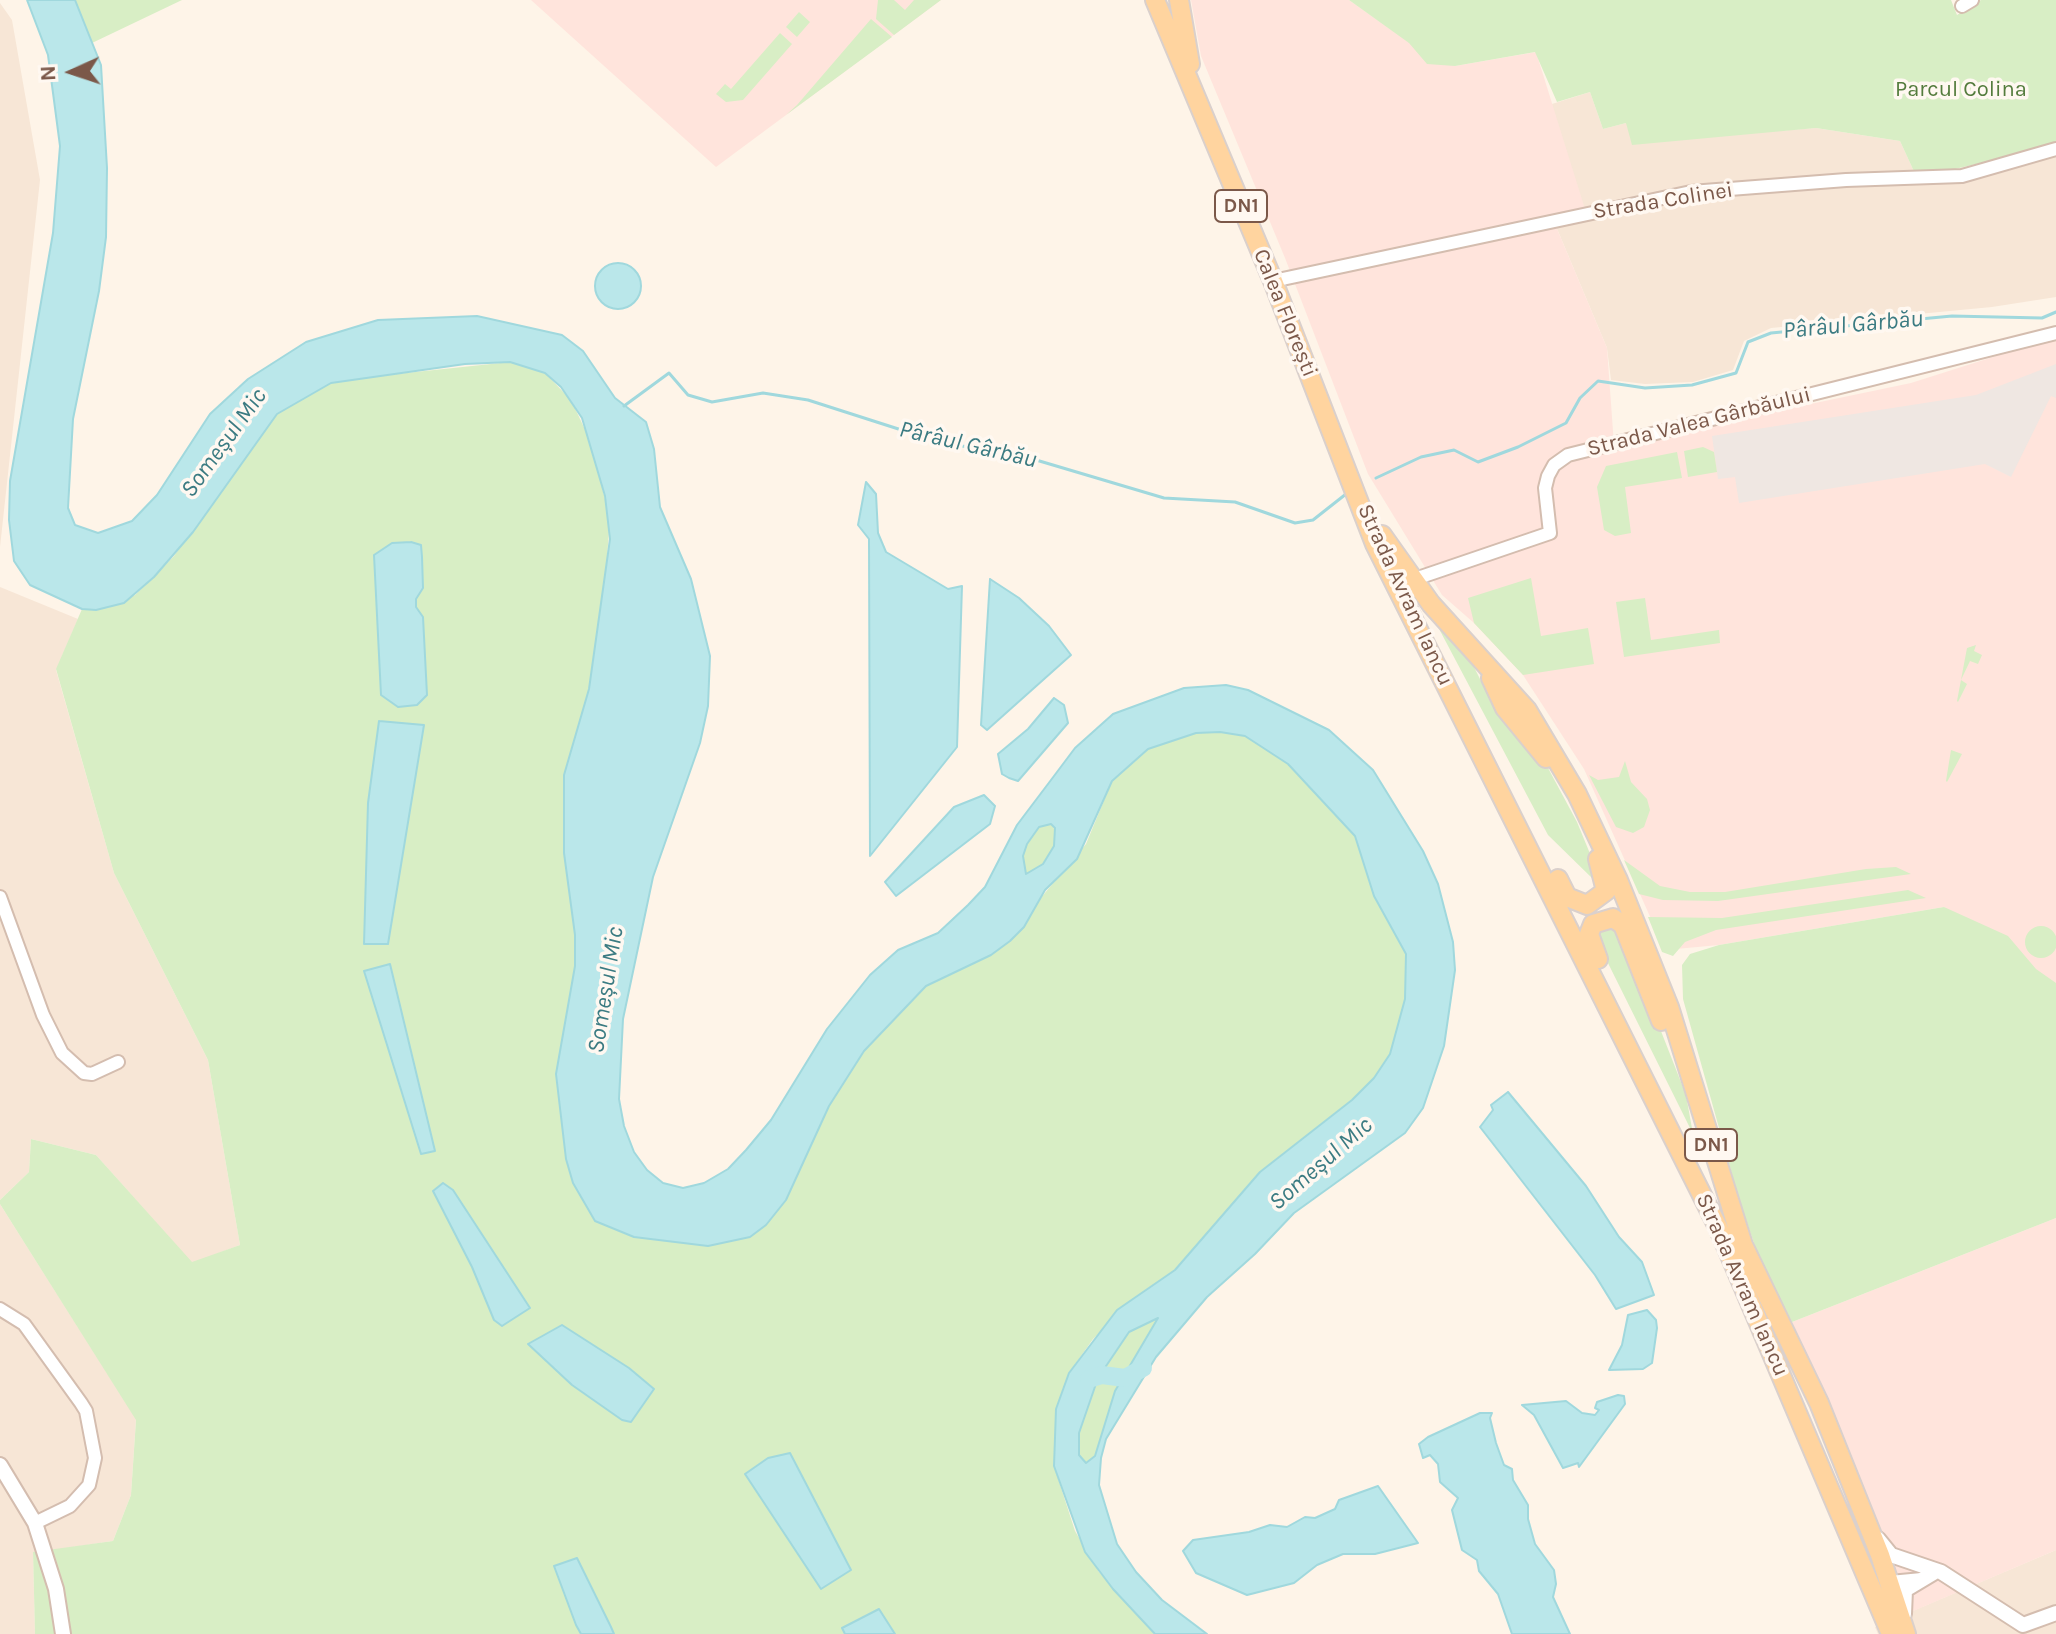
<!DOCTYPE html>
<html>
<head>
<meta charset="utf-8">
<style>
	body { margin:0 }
	#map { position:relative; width:2056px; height:1634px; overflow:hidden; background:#fef4e8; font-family:Karla,sans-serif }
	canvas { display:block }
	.north { position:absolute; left:32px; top:32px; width:80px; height:80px; -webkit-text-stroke:6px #fff8f1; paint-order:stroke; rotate:267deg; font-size:22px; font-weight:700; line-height:32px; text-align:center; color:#7b5849 }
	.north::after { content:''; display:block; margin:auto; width:28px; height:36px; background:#7b5849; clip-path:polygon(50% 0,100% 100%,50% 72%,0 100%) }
</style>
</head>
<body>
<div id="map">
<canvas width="2056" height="1634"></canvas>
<div class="north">N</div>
</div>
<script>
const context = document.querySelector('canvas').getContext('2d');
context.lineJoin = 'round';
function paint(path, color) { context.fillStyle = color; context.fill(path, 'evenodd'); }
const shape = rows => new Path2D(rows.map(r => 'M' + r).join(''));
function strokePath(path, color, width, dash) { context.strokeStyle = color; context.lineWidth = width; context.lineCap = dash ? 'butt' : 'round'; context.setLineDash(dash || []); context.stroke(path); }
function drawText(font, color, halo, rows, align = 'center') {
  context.font = font + ' Karla,sans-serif'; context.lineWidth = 7; context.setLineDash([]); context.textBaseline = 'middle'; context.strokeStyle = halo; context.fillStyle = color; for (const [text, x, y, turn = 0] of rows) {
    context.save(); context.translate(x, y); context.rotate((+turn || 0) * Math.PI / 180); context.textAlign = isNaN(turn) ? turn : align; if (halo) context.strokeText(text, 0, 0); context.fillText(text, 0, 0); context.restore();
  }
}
paint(shape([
	[0,3,12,20,40,180,0,547],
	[1590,92,1603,129,1626,123,1777,131,1816,128,1900,141,1917,178,1962,176,2056,149,2056,297,1992,307,1771,328,1744,341,1733,370,1693,382,1645,384,1611,380,1607,348,1555,224,1552,104],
	[0,587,78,619,56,670,114,873,208,1060,240,1245,192,1263,96,1155,31,1139,29,1172,0,1200],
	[0,1204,136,1419,131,1495,113,1541,33,1553,35,1634,0,1634],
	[2056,1550,2056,1634,1878,1634,1875,1627]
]), '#f7e6d6');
paint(shape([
	[531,0,941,0,716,167],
	[1191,0,1349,0,1410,43,1455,66,1536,52,1585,209,1555,224,1607,348,1614,445,1911,383,2056,337,2056,1003,1944,907,1719,945,1665,950,1584,769,1523,675,1474,623,1442,595,1368,474,1285,258,1201,56],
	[2056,1218,2056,1550,1911,1612,1792,1322]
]), '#ffe4dc');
paint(shape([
	[2056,364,2056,398,2051,396,2011,477,1985,464,1739,503,1735,477,1718,479,1712,436,1976,395]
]), '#efe7e2');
paint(shape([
	[75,0,182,0,92,43],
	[878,0,894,0,905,10,914,0,941,0,894,35,876,19],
	[1349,0,1951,0,1957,15,1981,0,2056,0,2056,145,1917,178,1900,141,1816,128,1632,145,1626,123,1603,129,1590,92,1557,102,1535,52,1455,66,1427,64,1409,43],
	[799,12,810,22,797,37,786,27],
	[871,19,892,37,786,115,797,105],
	[780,33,792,44,743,100,726,102,716,94,725,84,731,89],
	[510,362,545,373,571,400,590,440,610,519,575,966,569,1003,566,1159,573,1183,595,1221,634,1237,708,1246,750,1237,766,1225,786,1200,829,1106,864,1051,926,986,948,974,1034,906,1086,844,1112,781,1148,749,1196,733,1220,732,1245,736,1288,764,1355,836,1374,896,1406,954,1405,999,1390,1054,1374,1078,1352,1100,1260,1172,1175,1270,1144,1291,1093,1339,1069,1373,1056,1409,1054,1466,1075,1531,1099,1572,1155,1634,35,1634,33,1552,113,1541,131,1495,136,1420,0,1204,0,1200,29,1172,31,1139,96,1155,192,1262,240,1245,208,1060,114,873,56,669,82,609,108,608,135,595,154,577,174,556,261,433,277,414,291,404,331,383,349,379],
	[1703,447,1714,452,1717,472,1688,477,1684,451],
	[1677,452,1682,478,1625,487,1631,533,1615,536,1604,530,1597,487,1606,466],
	[1531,578,1541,636,1588,628,1594,664,1523,675,1474,623,1468,598],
	[1645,598,1651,640,1719,630,1720,643,1624,657,1616,602],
	[1437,625,1474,667,1484,687,1548,768,1577,822,1600,878,1594,880,1548,835],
	[1976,645,1974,651,1982,655,1978,664,1970,661,1961,680,1967,684,1958,702,1957,701,1967,648],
	[1951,750,1962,754,1947,782,1946,781],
	[1625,761,1631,782,1647,799,1650,810,1644,827,1633,833,1616,827,1589,775,1598,780,1619,777],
	[1052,824,1057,836,1054,846,1043,864,1025,875,1023,856,1027,844,1039,827],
	[1624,860,1660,886,1690,892,1725,892,1866,869,1896,867,1911,874,1718,901,1663,900,1639,894],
	[1908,890,1926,898,1716,930,1685,942,1673,956,1662,952,1648,917,1722,918],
	[1944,907,2008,936,2036,969,2056,983,2056,1218,1792,1322,1762,1267,1738,1196,1683,999,1682,965,1690,954,1719,945],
	[1599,926,1621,929,1686,1095,1693,1134,1599,945],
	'2025 942a16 16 0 1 1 32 0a16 16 0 1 1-32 0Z',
	[1159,1318,1115,1391,1095,1456,1086,1463,1079,1455,1079,1433,1098,1378,1129,1332]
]), '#d8eec5');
const water = shape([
	[27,0,75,0,101,65,107,168,106,237,99,291,73,419,68,508,75,525,98,533,132,521,157,495,210,414,248,379,306,342,378,320,477,316,562,335,583,351,615,398,646,422,654,449,660,507,691,579,710,656,708,706,700,743,653,877,623,1019,619,1099,624,1126,634,1152,647,1170,663,1183,683,1188,704,1183,728,1169,746,1150,771,1120,827,1029,870,975,898,950,938,933,968,905,985,887,1017,825,1054,776,1075,748,1113,714,1184,688,1226,685,1248,690,1329,730,1373,770,1423,851,1438,884,1453,942,1455,970,1444,1046,1423,1108,1405,1133,1294,1213,1255,1254,1207,1297,1156,1357,1106,1439,1101,1458,1099,1485,1117,1544,1136,1572,1162,1600,1207,1634,1155,1634,1113,1589,1085,1552,1054,1466,1056,1409,1069,1373,1117,1310,1175,1270,1260,1172,1352,1100,1374,1078,1390,1054,1405,999,1406,954,1374,896,1355,836,1288,764,1245,736,1220,732,1196,733,1148,749,1112,781,1077,859,1045,890,1024,927,1010,941,991,955,926,986,864,1051,829,1106,786,1200,766,1225,750,1237,708,1246,634,1237,595,1221,573,1183,566,1159,556,1074,575,966,575,935,564,853,564,775,589,689,610,539,605,496,582,418,561,387,545,373,510,362,465,364,331,383,277,414,193,532,154,577,124,603,96,610,82,609,30,585,14,561,9,520,10,481,53,233,60,146,48,55,27,0],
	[1051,824,1055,828,1054,846,1043,864,1026,874,1023,856,1027,844,1039,827,1051,824],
	[1158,1318,1115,1391,1095,1456,1086,1463,1079,1455,1079,1433,1098,1378,1129,1332,1158,1318],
	'595 286a23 23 0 1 1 46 0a23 23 0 1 1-46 0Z',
	[866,482,876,494,878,533,886,552,948,589,962,586,957,747,870,856,869,539,858,525,866,482],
	[411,542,421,545,422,557,423,588,416,599,416,607,423,617,427,695,417,705,398,707,381,695,374,555,392,543,411,542],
	[990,579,1019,598,1049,626,1071,655,987,730,981,725,990,579],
	[1054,698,1064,705,1068,723,1018,781,1009,778,1002,774,998,754,1028,729,1054,698],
	[379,721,424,725,388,944,364,944,368,803,379,721],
	[984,795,995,806,990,824,896,896,885,882,954,807,984,795],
	[390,964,435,1151,421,1154,364,971,390,964],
	[1508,1092,1586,1186,1619,1237,1642,1262,1654,1295,1616,1309,1595,1275,1480,1127,1493,1110,1491,1105,1508,1092],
	[443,1183,453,1190,530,1308,502,1326,494,1320,472,1267,433,1191,443,1183],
	[1647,1310,1656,1320,1657,1328,1652,1363,1643,1369,1609,1370,1622,1345,1628,1315,1647,1310],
	[562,1325,629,1368,654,1389,631,1422,622,1420,572,1385,528,1344,562,1325],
	[1618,1395,1624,1396,1625,1404,1579,1467,1578,1463,1563,1468,1534,1415,1522,1405,1566,1401,1582,1413,1595,1415,1599,1410,1595,1408,1597,1402,1618,1395],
	[1480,1413,1492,1413,1490,1418,1496,1443,1504,1465,1512,1469,1513,1480,1528,1505,1528,1519,1535,1544,1554,1570,1556,1584,1553,1597,1570,1634,1512,1634,1498,1594,1479,1571,1477,1560,1462,1550,1452,1510,1458,1498,1440,1482,1438,1464,1430,1455,1423,1458,1419,1444,1428,1437,1480,1413],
	[790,1453,851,1570,821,1589,745,1474,768,1458,790,1453],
	[1378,1486,1418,1543,1375,1554,1343,1554,1317,1565,1294,1583,1247,1595,1196,1573,1183,1551,1193,1540,1249,1532,1270,1525,1287,1527,1305,1517,1315,1518,1335,1509,1339,1500,1378,1486],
	[577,1558,611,1627,614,1634,581,1634,576,1625,554,1566,577,1558],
	[879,1609,895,1634,845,1634,842,1628,879,1609]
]);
paint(water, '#bae7ea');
strokePath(water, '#a0d8dd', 2);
strokePath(shape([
	[624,406,669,373,688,395,712,402,763,393,808,400,939,442,1026,457,1164,498,1235,502,1295,523,1313,520,1346,494],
	[1376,478,1421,457,1454,450,1478,462,1518,447,1566,423,1580,398,1598,381,1645,388,1692,385,1736,373,1748,342,1771,333,1952,316,2042,318,2056,312]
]), '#a0d8dd', 3);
strokePath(shape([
	[1089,1379,1102,1375,1125,1378,1143,1368]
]), '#bae7ea', 18);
const minor = shape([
	[1962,6,1972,0],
	[1273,281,1691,192,1846,180,1962,176,2056,149],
	[1412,580,1550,533,1545,488,1548,476,1554,465,1568,455,2056,333],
	[0,897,43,1015,62,1053,84,1073,92,1074,118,1062],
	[0,1309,24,1324,81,1403,86,1411,95,1458,89,1485,70,1506,35,1523],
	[1890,1582,1922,1579]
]);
const tertiary = shape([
	[0,1465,35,1523,56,1589,63,1634],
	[1878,1539,1891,1555,1941,1572,2023,1625,2056,1613],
	[1904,1614,1905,1590,1935,1572]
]);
const primary = shape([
	[1155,0,1273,281,1375,544,1718,1227,1891,1634],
	[1179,0,1190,64],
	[1382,535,1431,604,1527,710,1577,794,1618,880,1669,1007,1743,1245,1819,1403,1880,1555,1906,1634],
	[1491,678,1505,708,1546,758],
	[1558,879,1567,897,1587,905,1606,891,1598,859],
	[1598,959,1589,934,1593,924,1613,918,1623,925,1661,1021]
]);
strokePath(minor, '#d4bdaf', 16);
strokePath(tertiary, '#d4bdaf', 18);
strokePath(primary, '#dad0cc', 22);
strokePath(minor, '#fff', 12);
strokePath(tertiary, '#fff', 14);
strokePath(primary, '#ffd49f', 18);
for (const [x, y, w] of [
	[1241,206,52],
	[1711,1145,52]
]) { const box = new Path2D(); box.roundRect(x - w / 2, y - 16, w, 32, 6); context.fillStyle = '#fff8f1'; context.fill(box); strokePath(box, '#7b5849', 2); }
drawText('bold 20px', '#7b5849', null, [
	["DN1",1241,206],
	["DN1",1711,1145]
]);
drawText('22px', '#547c3d', '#fff8f1', [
	["Parcul Colina",1961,90]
]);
drawText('22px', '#7b5849', '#fff8f1', [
	["Strada Colinei",1663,201,-9],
	["Calea Florești",1285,313,68],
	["Strada Valea Gârbăului",1699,422,-14],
	["Strada Avram Iancu",1405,595,65],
	["Strada Avram Iancu",1742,1285,66]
]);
drawText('italic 24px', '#3b7b82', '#fff8f1', [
	["Pârâul Gârbău",1853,325,-5],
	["Someșul Mic",224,443,-54],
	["Pârâul Gârbău",968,445,13],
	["Someșul Mic",606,990,-81],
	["Someșul Mic",1321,1164,-41]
]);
</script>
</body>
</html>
